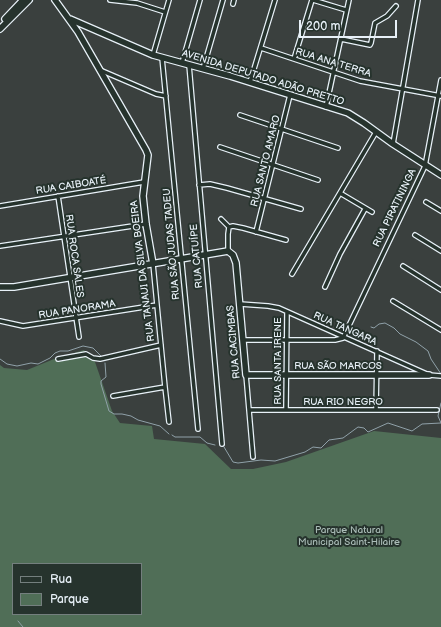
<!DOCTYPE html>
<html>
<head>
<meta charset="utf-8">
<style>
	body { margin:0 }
	#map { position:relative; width:441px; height:627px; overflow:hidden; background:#3a403e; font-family:"Balsamiq Sans",sans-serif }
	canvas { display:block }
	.legend { position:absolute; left:12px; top:563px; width:130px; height:52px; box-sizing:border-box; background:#26332d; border:1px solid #747f7e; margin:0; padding:5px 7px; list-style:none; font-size:12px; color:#e8f1f8 }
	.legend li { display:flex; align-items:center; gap:8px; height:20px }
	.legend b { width:20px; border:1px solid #747f7e }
	.scale { position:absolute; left:299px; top:20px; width:98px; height:18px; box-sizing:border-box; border:2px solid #e8f1f8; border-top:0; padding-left:5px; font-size:12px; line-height:14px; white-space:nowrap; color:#e8f1f8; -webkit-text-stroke:3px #26332d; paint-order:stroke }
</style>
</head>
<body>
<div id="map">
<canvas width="441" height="627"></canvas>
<ul class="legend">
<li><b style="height:5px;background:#26332d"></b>Rua</li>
<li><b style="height:11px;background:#506e57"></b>Parque</li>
</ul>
<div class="scale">200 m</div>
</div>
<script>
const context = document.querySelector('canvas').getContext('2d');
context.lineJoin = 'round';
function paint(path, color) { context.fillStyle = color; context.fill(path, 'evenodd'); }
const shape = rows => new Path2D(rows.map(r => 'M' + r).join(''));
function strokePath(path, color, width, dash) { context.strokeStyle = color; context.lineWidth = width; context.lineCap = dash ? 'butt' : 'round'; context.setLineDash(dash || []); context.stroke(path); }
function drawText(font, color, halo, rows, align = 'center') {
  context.font = font + ' "Balsamiq Sans",sans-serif'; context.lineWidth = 4; context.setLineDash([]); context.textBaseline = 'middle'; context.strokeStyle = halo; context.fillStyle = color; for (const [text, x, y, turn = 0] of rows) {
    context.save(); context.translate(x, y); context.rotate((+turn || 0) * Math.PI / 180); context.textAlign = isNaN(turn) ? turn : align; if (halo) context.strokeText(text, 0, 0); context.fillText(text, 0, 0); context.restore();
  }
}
paint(shape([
	[84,350,95,362,112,411,120,423,152,426,154,439,205,444,231,469,253,469,286,462,374,431,441,438,441,627,0,627,0,365,4,368,27,370,54,359],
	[13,564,141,564,141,614,13,614]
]), '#506e57');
strokePath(shape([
	[371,327,374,328,379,324,385,323,394,328,400,334,416,342,428,351,431,359,441,374],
	[0,359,7,364,17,366,31,363,38,364,50,358,55,353,60,351,68,351,83,346,93,348,102,357],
	[105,363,106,377,101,381,101,384,109,411,114,414,122,414,131,416,138,420,160,426,169,434],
	[441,403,438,416,441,423],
	[172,435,175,437,200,437,207,443,215,445],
	[224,447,233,462,238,463,261,460,275,461,305,452,313,447,321,448,329,440,343,438,358,427,364,428,368,432,388,423,412,431,422,424,441,423],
	[18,621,23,627]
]), '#90a1a9', 1);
const street = shape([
	[110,0,137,3,165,12],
	[313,0,346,10],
	[233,4,234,0],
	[341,39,370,45,371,43,375,23,387,16,396,6],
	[261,48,360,81,441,96],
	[153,55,169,0],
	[162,58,198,429],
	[294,59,312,0],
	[182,63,200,0],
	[189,65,222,444],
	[203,69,223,0],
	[100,70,156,94,166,96],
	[250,82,275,0],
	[326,107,349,0],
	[240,115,338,148],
	[393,144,418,0],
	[220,147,318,180],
	[199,185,210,184,227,188,301,209],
	[340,193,372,212],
	[58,196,79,337],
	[426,202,441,211],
	[0,206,144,182],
	[221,219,229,227,233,226,243,228,286,240],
	[256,232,290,95],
	[415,235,441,251],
	[0,246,146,224],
	[228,251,228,234,229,227],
	[153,264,165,387,169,422],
	[403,266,441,290],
	[292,274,376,132],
	[325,287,340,254,365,209],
	[393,301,441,330],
	[240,304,268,306,279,308,429,375,441,376],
	[0,321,23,326,157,305],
	[243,340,335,340,343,338,425,166,441,80],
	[58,359,86,354,93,358,100,359,161,345],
	[246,375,253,457],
	[113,396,165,387],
	[286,409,287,312],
	[249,410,437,410],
	[376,410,377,351]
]);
const secondary = shape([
	[55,0,78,32,146,150,148,155,143,196,146,224,153,264],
	[5,19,23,0],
	[70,19,153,55,230,76,348,113,364,123,393,144,441,175],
	[0,29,29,0],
	[0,287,14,287,228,251,233,255,236,263,246,375,429,375]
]);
strokePath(street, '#e8f1f8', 6);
strokePath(secondary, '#e8f1f8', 8);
strokePath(street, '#26332d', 3.5);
strokePath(secondary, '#26332d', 5.5);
drawText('10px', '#e8f1f8', '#26332d', [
	["RUA ANA TERRA",333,63,17],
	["AVENIDA DEPUTADO ADÃO PRETTO",263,78,17],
	["RUA SANTO AMARO",266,161,-76],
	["RUA CAIBOATÉ",71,186,-9],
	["RUA PIRATININGA",395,208,-64],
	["RUA SÃO JUDAS TADEU",172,244,-95],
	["RUA ROCA SALES",74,256,82],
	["RUA CATUÍPE",197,256,-95],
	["RUA TANAUI DA SILVA BOEIRA",143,271,-97],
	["RUA PANORAMA",77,310,-9],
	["RUA TANGARA",345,329,24],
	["RUA CACIMBAS",234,342,-95],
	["RUA SANTA IRENE",278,361,-90],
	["RUA SÃO MARCOS",338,366],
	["RUA RIO NEGRO",343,402]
]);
drawText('10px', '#abbdb8', '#26332d', [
	["Parque Natural",349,530],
	["Municipal Saint-Hilaire",349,542]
]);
</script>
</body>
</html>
